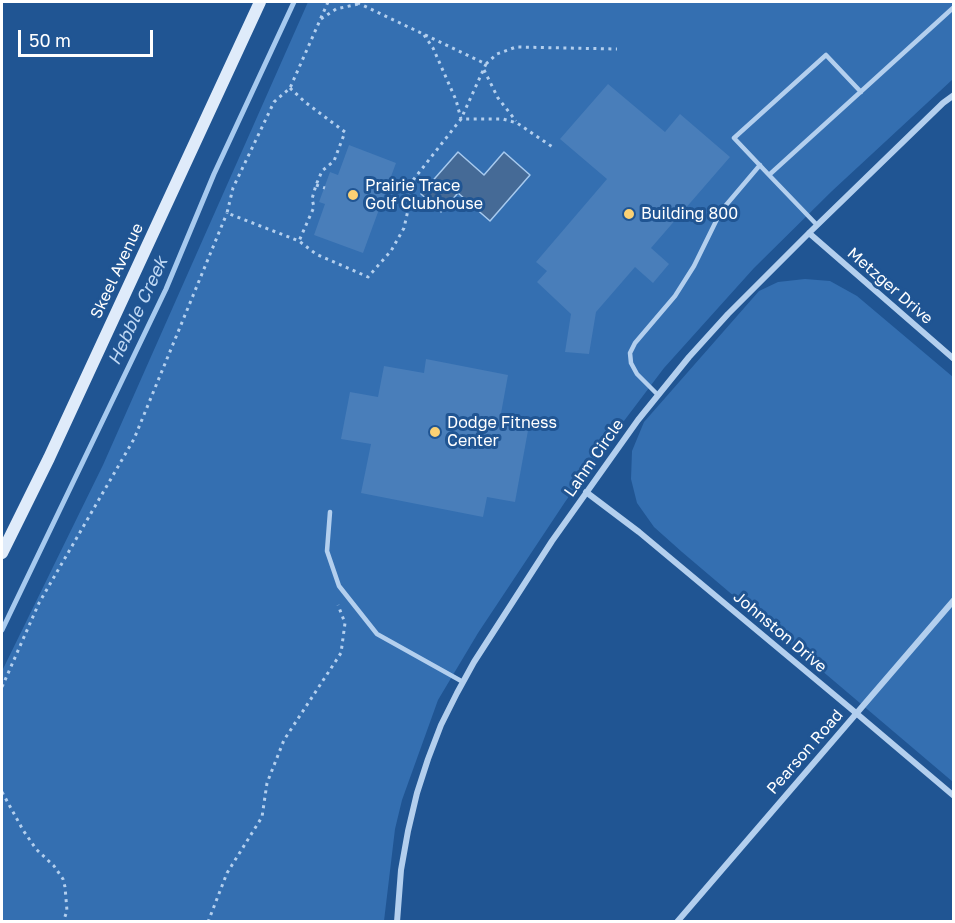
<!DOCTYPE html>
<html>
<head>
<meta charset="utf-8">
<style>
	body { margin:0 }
	#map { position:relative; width:955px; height:923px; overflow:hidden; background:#205593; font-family:"Golos Text",sans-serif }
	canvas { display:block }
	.frame { position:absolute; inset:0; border:3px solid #fff; pointer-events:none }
	.scale { position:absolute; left:18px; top:30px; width:135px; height:27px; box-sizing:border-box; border:3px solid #fff; border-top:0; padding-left:8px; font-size:18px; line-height:21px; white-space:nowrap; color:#fff; -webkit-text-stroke:4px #205593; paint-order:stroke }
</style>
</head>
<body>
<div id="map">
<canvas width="955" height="923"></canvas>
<div class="frame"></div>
<div class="scale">50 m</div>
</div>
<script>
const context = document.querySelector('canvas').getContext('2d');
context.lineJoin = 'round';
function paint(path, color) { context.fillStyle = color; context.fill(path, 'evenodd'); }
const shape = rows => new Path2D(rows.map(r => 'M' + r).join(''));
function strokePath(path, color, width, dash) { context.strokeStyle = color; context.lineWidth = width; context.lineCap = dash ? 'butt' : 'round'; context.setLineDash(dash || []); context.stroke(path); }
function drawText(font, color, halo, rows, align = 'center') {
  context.font = font + ' "Golos Text",sans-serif'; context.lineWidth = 6; context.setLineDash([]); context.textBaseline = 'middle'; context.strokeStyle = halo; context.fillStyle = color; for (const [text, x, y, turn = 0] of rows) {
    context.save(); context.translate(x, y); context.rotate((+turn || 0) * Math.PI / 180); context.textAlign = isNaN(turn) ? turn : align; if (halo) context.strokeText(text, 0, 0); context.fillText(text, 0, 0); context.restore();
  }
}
paint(shape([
	[308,2,953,2,953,79,832,191,754,268,664,368,602,450,565,502,478,633,438,700,402,800,395,829,384,921,2,921,2,671,103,465],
	[805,279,830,281,857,296,953,377,953,782,682,552,654,527,637,503,631,479,632,451,644,422,759,291,778,282]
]), '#346fb1');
const water = shape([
	[458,152,484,175,504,152,530,175,490,221,458,193,441,212,421,194,458,152]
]);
paint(water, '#456a96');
strokePath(water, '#a7caef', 1.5);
strokePath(shape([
	[2,630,166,289,214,174,294,2]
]), '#a7caef', 5);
paint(shape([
	[608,84,665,132,680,114,730,157,651,248,669,264,653,283,635,267,596,312,589,354,565,352,571,314,537,282,547,271,536,262,607,179,560,139],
	[349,145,396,163,363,253,314,235,325,204,319,202,330,172,338,175],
	[426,359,508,375,500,419,529,425,515,502,487,497,483,517,361,493,371,444,341,439,350,392,378,397,384,366,424,373]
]), '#497eba');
strokePath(shape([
	[328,2,290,88,274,102,233,188,227,213,299,241,316,254,368,277,391,251,404,228,408,210,410,184,461,119,486,64,356,2],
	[321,19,336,9,358,4],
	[424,35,433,48,456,100,461,119,503,119,517,123,554,148],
	[486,64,497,54,516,47,617,49],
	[484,70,498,98,516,121],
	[290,88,305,102,345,132,334,161,322,171,316,185,312,199,314,207,299,241],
	[316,185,325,188],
	[2,687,39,603,134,439,227,213],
	[2,792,23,830,36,849,54,866,63,879,65,887,67,911,63,922],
	[208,922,227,873,262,817,267,783,284,740,341,653,345,623,338,605]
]), '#b3cfee', 3, [3, 4.5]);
strokePath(shape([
	[769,175,734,138,826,55,861,92],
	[817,225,769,175,954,7],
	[658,395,637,374,631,363,630,353,635,343,675,296,694,266,721,211,760,165],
	[330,512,327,551,339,586,377,634,463,682]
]), '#b3cfee', 4.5);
strokePath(shape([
	[809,233,954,359],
	[586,492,639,532,856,713,954,796],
	[397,922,401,870,408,831,417,793,428,759,441,725,457,693,474,662,552,541,638,420,689,357,728,314,809,233,943,103,954,95],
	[677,922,954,600]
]), '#b3cfee', 6);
strokePath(shape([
	[2,553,49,458,260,2]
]), '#dfebfa', 12);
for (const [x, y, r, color] of [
	[353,195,6,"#fbd174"],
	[629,214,6,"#fbd174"],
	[435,432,6,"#fbd174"]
]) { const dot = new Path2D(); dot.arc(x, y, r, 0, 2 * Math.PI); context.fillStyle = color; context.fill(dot); strokePath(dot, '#205593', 2); }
drawText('16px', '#fff', '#205593', [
	["Prairie Trace",365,186],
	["Golf Clubhouse",365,204],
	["Building 800",641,214],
	["Dodge Fitness",447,423],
	["Center",447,441]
], 'left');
drawText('16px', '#fff', '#205593', [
	["Skeel Avenue",117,271,-65],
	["Metzger Drive",890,286,41],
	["Lahm Circle",594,458,-55],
	["Johnston Drive",780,632,40],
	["Pearson Road",805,752,-49]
]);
drawText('italic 18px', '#bfd8f4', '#205593', [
	["Hebble Creek",138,311,-65]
]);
</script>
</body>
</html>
